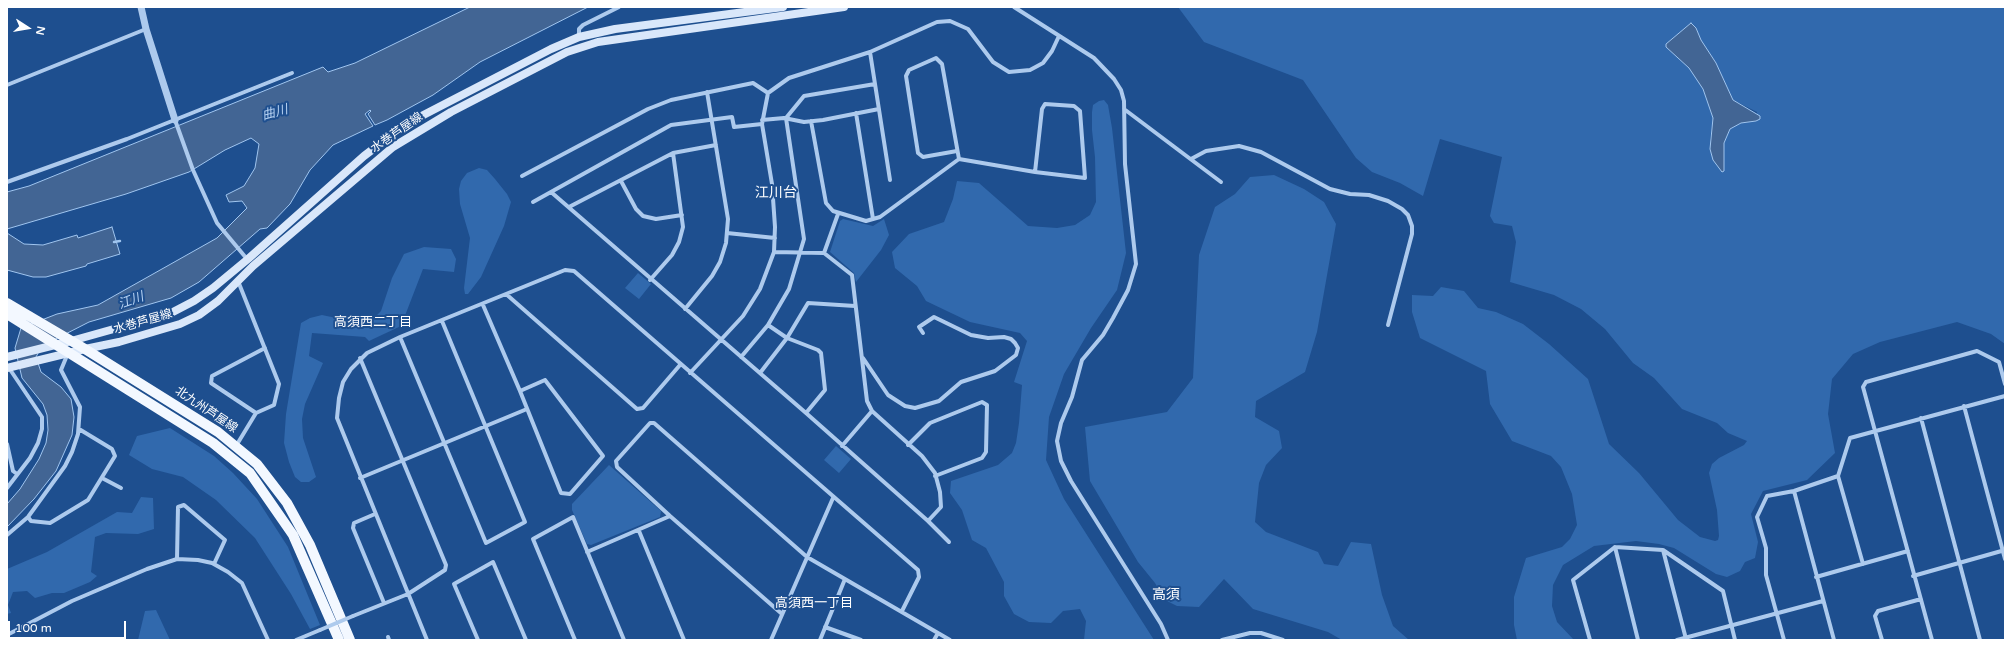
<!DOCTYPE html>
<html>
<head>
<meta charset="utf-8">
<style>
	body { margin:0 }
	#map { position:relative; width:2012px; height:647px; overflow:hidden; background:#1e4f8f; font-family:"Varela Round",sans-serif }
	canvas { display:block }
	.frame { position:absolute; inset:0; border:8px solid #fff; pointer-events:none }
	.north { position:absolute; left:8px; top:8px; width:40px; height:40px; -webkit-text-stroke:3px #1e4f8f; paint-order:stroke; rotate:102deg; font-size:11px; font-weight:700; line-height:16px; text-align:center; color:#fff }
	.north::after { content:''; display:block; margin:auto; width:14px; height:18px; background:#fff; clip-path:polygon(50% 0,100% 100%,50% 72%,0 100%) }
	.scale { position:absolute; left:8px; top:621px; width:118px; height:18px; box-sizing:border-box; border:2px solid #fff; border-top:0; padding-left:5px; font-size:12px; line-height:14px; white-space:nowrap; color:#fff; -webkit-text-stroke:3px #1e4f8f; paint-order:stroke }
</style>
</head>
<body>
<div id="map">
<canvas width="2012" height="647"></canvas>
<div class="frame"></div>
<div class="north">N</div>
<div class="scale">100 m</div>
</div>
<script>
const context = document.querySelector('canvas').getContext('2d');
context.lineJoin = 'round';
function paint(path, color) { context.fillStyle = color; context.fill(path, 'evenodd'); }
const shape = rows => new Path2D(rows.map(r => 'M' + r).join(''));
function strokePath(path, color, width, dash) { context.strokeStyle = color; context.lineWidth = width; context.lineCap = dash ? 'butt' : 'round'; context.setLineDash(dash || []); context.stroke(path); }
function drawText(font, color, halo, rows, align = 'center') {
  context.font = font + ' "Varela Round","Noto Sans JP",sans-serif'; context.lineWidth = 4; context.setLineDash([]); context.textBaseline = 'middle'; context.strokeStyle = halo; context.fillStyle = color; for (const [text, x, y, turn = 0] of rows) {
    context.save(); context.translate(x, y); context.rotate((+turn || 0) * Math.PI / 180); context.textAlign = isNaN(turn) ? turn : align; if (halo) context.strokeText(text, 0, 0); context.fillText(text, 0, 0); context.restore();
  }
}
paint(shape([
	[1178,7,2005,7,2005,344,1991,334,1957,322,1880,342,1853,354,1832,379,1828,414,1835,453,1807,480,1763,491,1751,514,1758,542,1755,558,1745,562,1740,571,1727,577,1716,574,1674,548,1659,544,1636,541,1594,546,1563,565,1553,585,1552,606,1557,622,1574,640,1517,640,1514,625,1514,597,1526,558,1562,547,1570,539,1577,525,1572,494,1561,467,1551,456,1512,441,1490,404,1486,371,1420,338,1412,312,1412,295,1433,296,1441,287,1464,291,1478,308,1496,312,1523,324,1549,344,1588,379,1609,444,1639,473,1678,520,1700,537,1715,541,1718,540,1719,536,1717,510,1709,473,1712,464,1719,458,1744,445,1747,441,1728,433,1717,423,1682,409,1654,378,1633,363,1605,329,1581,309,1554,295,1510,282,1516,242,1512,226,1494,223,1490,216,1502,157,1440,139,1423,196,1400,183,1372,172,1356,158,1303,80,1204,42],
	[1691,23,1696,28,1701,40,1716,63,1733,100,1757,112,1757,121,1741,123,1730,129,1724,143,1724,170,1710,140,1713,118,1703,89,1689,68,1666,47,1666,44],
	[1104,100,1108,105,1112,128,1126,253,1117,290,1091,328,1064,374,1049,417,1046,460,1064,499,1154,640,1084,640,1086,621,1080,609,1063,611,1051,623,1029,622,1014,614,1004,596,1004,582,986,548,972,540,962,510,950,493,951,481,998,465,1012,453,1016,443,1019,423,1022,385,1014,382,1027,341,1020,333,970,322,926,301,917,286,895,268,892,252,909,234,944,222,953,199,957,181,979,183,1028,226,1057,228,1075,225,1090,215,1096,202,1095,157,1092,130,1092,112,1093,105,1099,101],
	[479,168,487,170,495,179,507,194,511,202,504,226,481,277,468,294,465,294,464,288,470,238,460,204,459,189,461,181,467,173],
	[1274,175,1304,189,1324,202,1336,224,1317,332,1305,372,1256,401,1255,417,1279,431,1282,448,1266,465,1259,483,1255,522,1266,532,1318,552,1324,564,1338,566,1351,542,1371,544,1382,595,1393,626,1409,640,1342,640,1328,632,1253,609,1224,579,1199,607,1177,606,1165,600,1155,583,1138,562,1090,481,1085,427,1167,412,1193,378,1199,255,1215,207,1235,194,1250,177],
	[843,219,873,226,884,219,889,235,881,250,856,282,854,273,830,252,840,221],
	[424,247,451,249,456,259,454,272,423,269,401,326,369,341,365,337,312,333,309,356,323,363,305,404,302,419,303,438,316,477,309,482,301,482,295,477,289,462,284,443,286,414,301,323,310,318,322,315,355,322,368,322,374,318,381,311,392,278,404,254],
	[638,273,651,284,639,299,625,288],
	[170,428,214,456,233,473,257,499,288,547,320,625,310,629,291,594,255,538,216,500,183,477,152,469,129,455,137,436],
	[836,446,851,459,839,473,824,460],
	[609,465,661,511,660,517,591,545,587,544,572,510,572,504],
	[141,497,153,498,154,529,138,534,106,533,95,537,91,572,97,576,90,582,64,593,52,593,35,598,27,591,13,592,8,605,11,613,7,614,7,569,47,552,117,512,132,513],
	[156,610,170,640,138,640,145,611]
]), '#3169ad');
const water = shape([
	[470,7,588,7,480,62,433,95,387,120,375,125,368,114,371,111,370,110,365,114,373,126,333,145,310,170,290,204,267,228,260,229,199,282,171,298,89,322,42,346,36,357,41,372,61,387,71,399,74,417,72,435,56,471,34,499,7,527,7,504,20,489,39,459,46,443,48,430,47,415,43,404,22,378,15,348,21,328,57,314,98,305,217,238,247,208,242,201,229,202,226,195,244,186,255,168,259,144,251,138,225,150,189,172,126,194,7,229,7,192,29,186,323,67,328,72,355,63,470,7],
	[1691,23,1696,28,1701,40,1716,63,1733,100,1760,116,1760,119,1756,121,1741,123,1730,129,1724,143,1724,171,1722,172,1713,160,1710,149,1713,118,1703,89,1689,68,1666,47,1666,44,1691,23],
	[112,227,120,254,87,264,86,266,46,277,33,277,7,270,7,233,24,244,43,245,77,235,78,238,112,227]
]);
paint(water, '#426594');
strokePath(water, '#a0c5ef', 1);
strokePath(shape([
	[114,242,120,241]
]), '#a0c5ef', 2.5);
strokePath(shape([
	[1014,7,1094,58,1114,79,1121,90,1124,101,1125,164,1136,264,1128,290,1113,318,1103,335,1082,360,1072,397,1061,423,1057,441,1061,461,1071,481,1161,624,1168,640],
	[579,37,579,29,583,25,619,7],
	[870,52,890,180],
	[7,85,146,29],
	[1124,109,1221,182],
	[856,113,873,219],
	[175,120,193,170,217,223,247,259],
	[762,120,784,118,804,122,823,120,879,109],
	[811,121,826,203,833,211,866,221,880,217,959,159,1035,172,1085,178,1080,111,1074,106,1045,104,1042,109,1035,172],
	[957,151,923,157,918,153,906,76,909,70,936,58,942,64,959,159],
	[1191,159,1206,151,1239,146,1261,152,1330,189,1350,194,1369,195,1388,201,1402,209,1408,215,1412,226,1412,234,1388,325],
	[522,176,648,109,671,100,753,83,768,93],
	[621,181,636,209,643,216,656,219,682,215],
	[7,182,127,139,292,73],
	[551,192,806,413,928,521,949,542],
	[533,202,671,125,732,117,734,127,762,124],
	[569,207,673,153,716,145],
	[727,233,775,238],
	[774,252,824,253,852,275,867,401,872,411,922,456,935,473,940,492,941,507,928,521],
	[824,253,838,214],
	[650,280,672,255,679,242,683,227,673,153],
	[238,281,279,384,274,405,256,413,211,383,212,376,265,348],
	[506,294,637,409,643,408,680,365],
	[483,305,520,391],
	[685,309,712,276,720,262,726,243,728,219,707,92],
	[768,325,787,338,818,350,821,353,825,390,806,413],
	[400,337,486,543,525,522,442,321],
	[741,357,768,325,789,289,804,239,786,118,804,96,875,84],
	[863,358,888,395,905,406,915,408,939,401,961,382,995,371,1016,355,1018,348,1015,343,1011,339,1004,337,988,338,971,335,934,317,919,327,923,333],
	[690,373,743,316,760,289,774,252,775,227,772,184,762,124,768,93,789,78,870,52,937,22,950,21,968,29,993,62,1009,72,1030,70,1043,63,1052,51,1059,36],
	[760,373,787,338,808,303,855,306],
	[545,380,603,456,570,494,561,493,520,391,545,380],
	[1964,406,2005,559],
	[1921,418,1980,640],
	[7,444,13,471,17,474],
	[908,445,930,423,982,402,987,405,986,452,982,458,935,476],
	[236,446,256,413],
	[842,446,872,411],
	[1838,476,1863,564],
	[102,478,121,488],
	[360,478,527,409],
	[7,488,30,458,38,443,42,429,42,417,9,368],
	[1794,491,1834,640],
	[375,514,354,523,353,528,384,603],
	[28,517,31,521,50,523,88,500,115,456,112,449,79,429],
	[639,531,684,640],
	[7,535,28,517,65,466,72,452,78,434,80,407,61,370,68,353],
	[1615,547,1638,640],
	[1663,550,1686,639],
	[587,552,670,516],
	[177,559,178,507,184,505,225,540,214,564],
	[1913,576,2005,550],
	[1816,577,1908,551],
	[782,614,670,516,617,467,616,461,650,423,654,423,807,557,950,640],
	[353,616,408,594,445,570,446,565,360,358],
	[825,627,861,640],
	[7,635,72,601,147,569,177,559,198,560,212,563,228,572,242,583,268,640],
	[388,637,389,640],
	[296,640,320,630],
	[427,640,337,418,339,398,343,382,351,369,367,353,400,337,565,270,574,271,918,570,919,577,902,611],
	[478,640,454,584,493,562,526,640],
	[575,640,533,539,573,517,624,640],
	[771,640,833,498],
	[820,640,845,579],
	[934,640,938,633],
	[1222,640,1250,633,1261,633,1283,640],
	[1590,640,1573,580,1615,547,1663,550,1723,591,1735,640],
	[1677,640,1823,601],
	[1784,640,1766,575,1766,548,1757,517,1767,496,1794,491,1838,476,1850,438,2005,396],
	[1882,640,1875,616,1878,611,1921,599],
	[1932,640,1863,387,1866,382,1977,351,1999,362,2005,384]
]), '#adcaed', 4);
strokePath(shape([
	[141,7,146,29,175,120]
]), '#adcaed', 7);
strokePath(shape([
	[7,357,71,341,171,313,194,301,213,288,248,259,364,156,406,124,551,49,579,37,615,29,783,7],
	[7,368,85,349,119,342,180,324,199,315,218,301,253,266,393,147,451,112,567,52,598,42,844,7]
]), '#d9e7fa', 8);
strokePath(shape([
	[7,303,85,349,218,432,257,464,287,503,310,545,350,640],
	[7,314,213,443,250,473,293,535,339,640]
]), '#f3f8ff', 10);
strokePath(shape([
	[320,630,353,616]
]), '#adcaed', 4);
drawText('12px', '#fff', '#1e4f8f', [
	["水巻芦屋線",397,133,-35],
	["水巻芦屋線",143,322,-16],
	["北九州芦屋線",206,410,34]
]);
drawText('italic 13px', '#b9d4f4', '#1e4f8f', [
	["曲川",275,113,-15],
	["江川",131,301,-20]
]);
drawText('13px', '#fff', '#1e4f8f', [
	["高須西二丁目",373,323],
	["高須西一丁目",814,604]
]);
drawText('14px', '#fff', '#1e4f8f', [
	["江川台",776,193],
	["高須",1166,595]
]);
</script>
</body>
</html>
